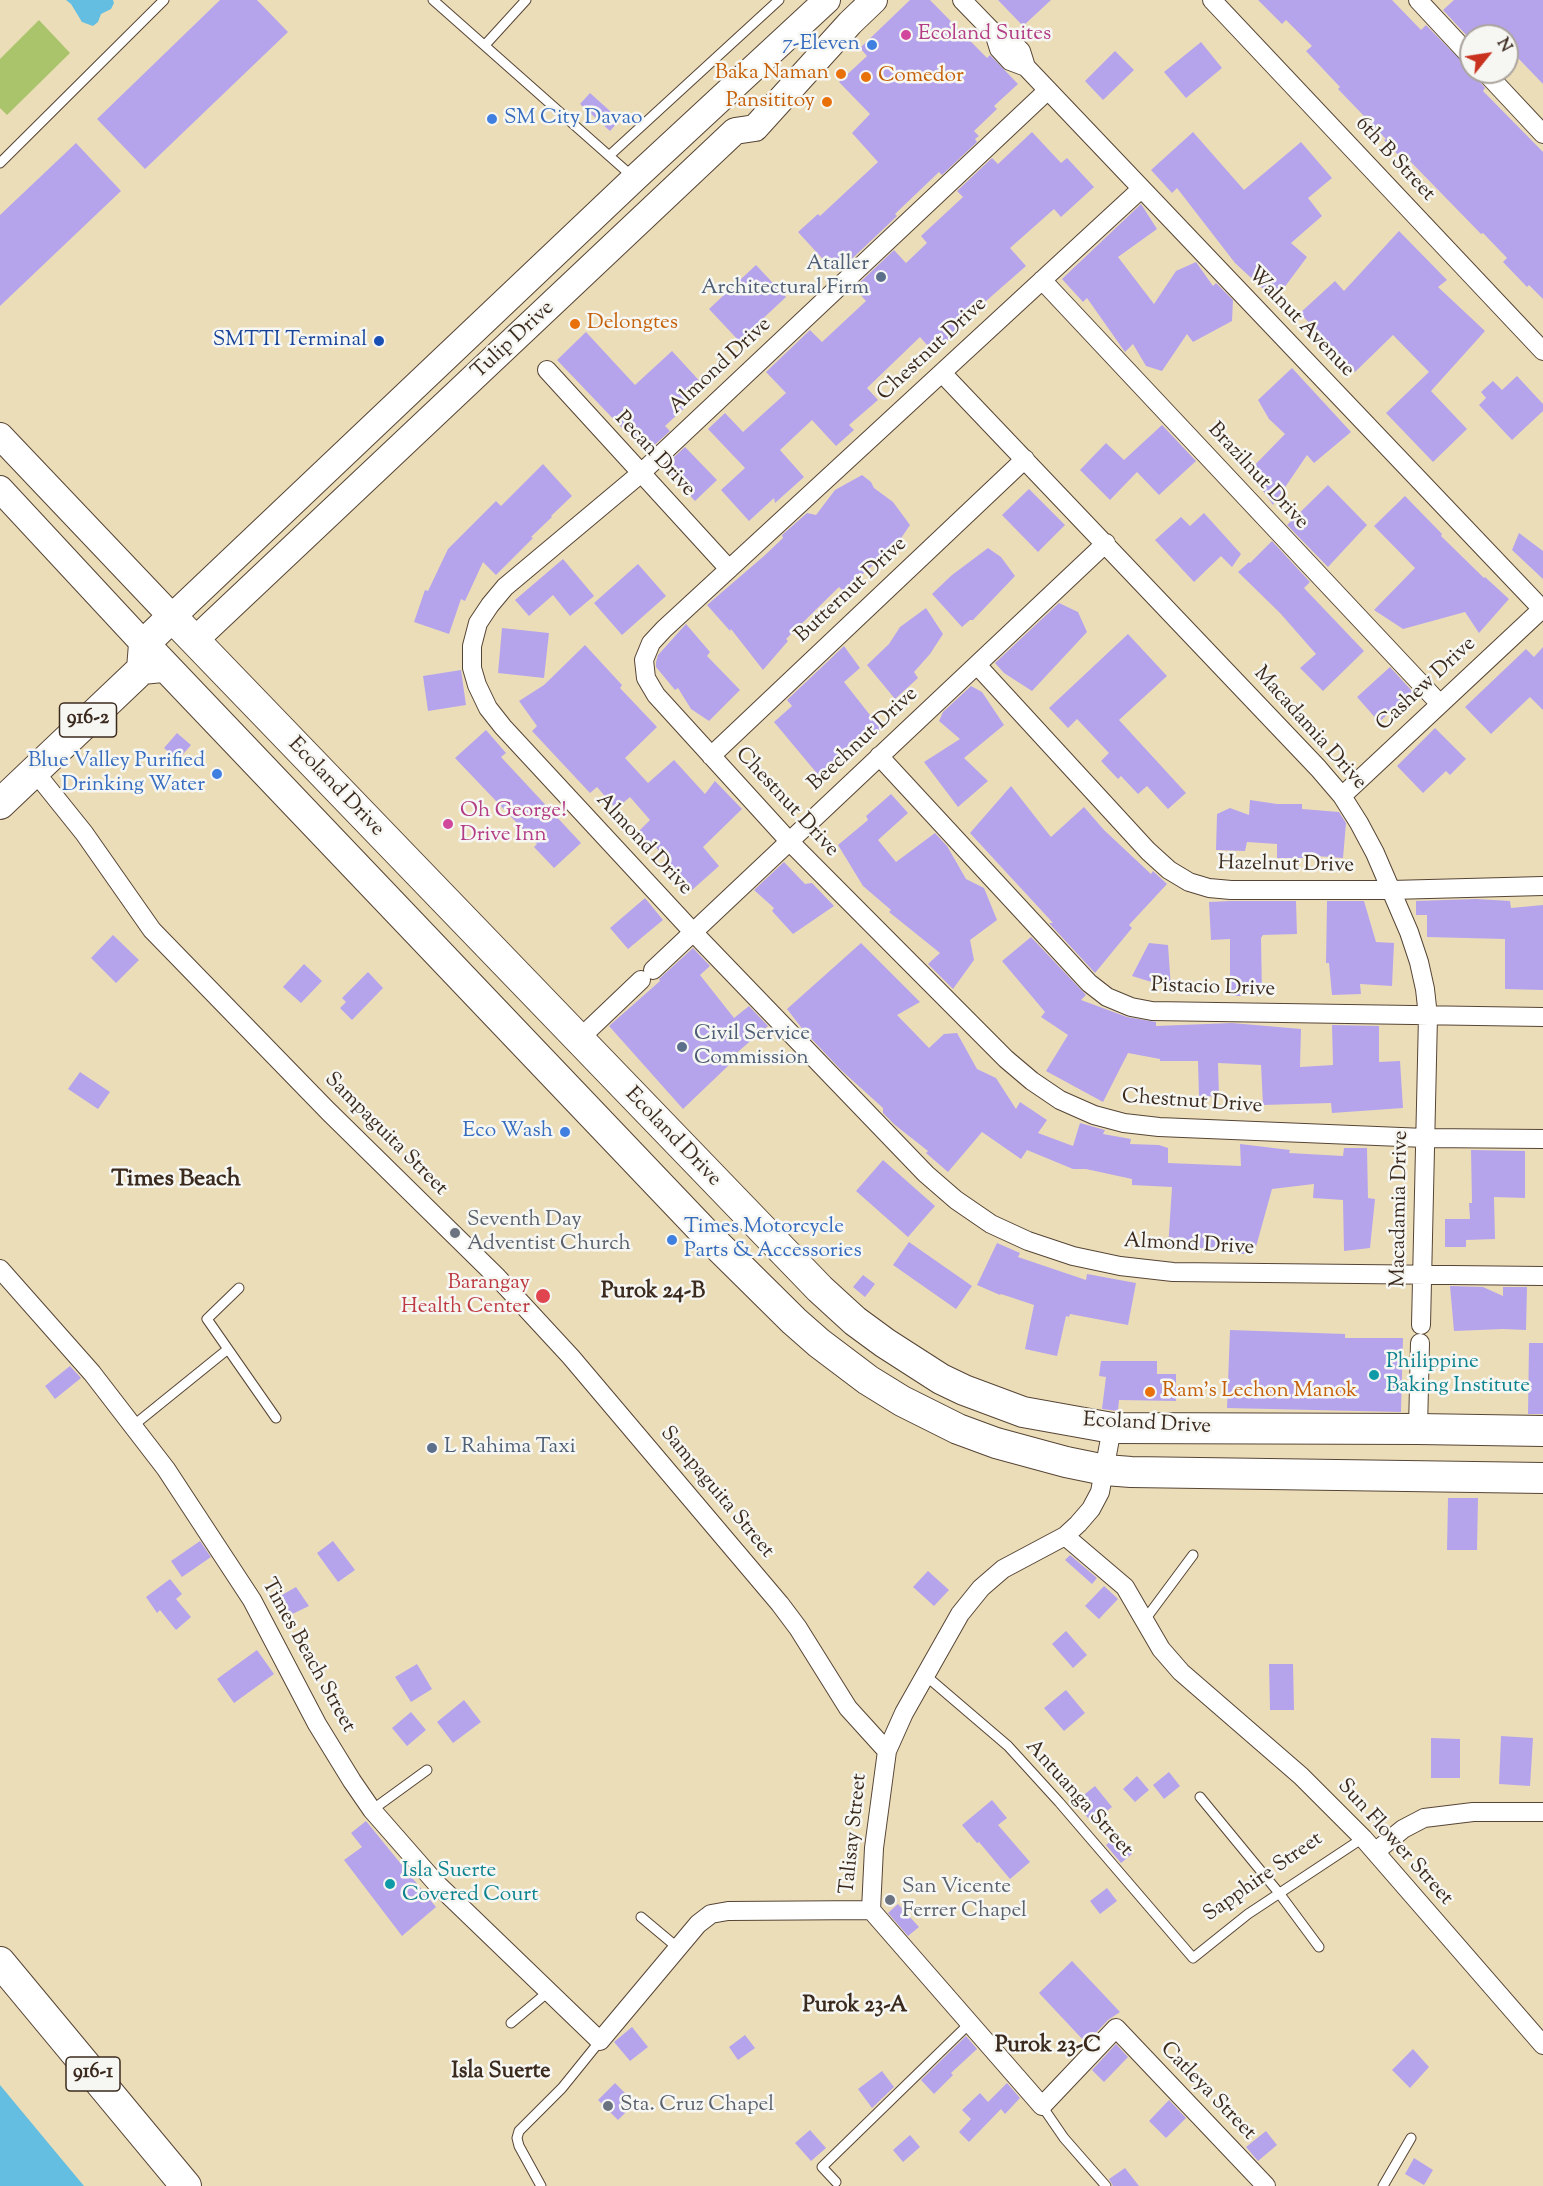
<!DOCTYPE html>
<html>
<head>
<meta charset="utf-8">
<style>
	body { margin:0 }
	#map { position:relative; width:1543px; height:2186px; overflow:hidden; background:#ecddb9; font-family:"Sorts Mill Goudy",serif }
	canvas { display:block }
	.north { position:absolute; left:1459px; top:24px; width:60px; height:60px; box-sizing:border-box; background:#f6f6f2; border:2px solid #aba49d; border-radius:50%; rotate:60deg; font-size:16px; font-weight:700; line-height:24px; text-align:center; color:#3b2a1e }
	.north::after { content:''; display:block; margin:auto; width:21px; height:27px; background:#c8321e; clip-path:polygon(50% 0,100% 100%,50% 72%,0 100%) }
</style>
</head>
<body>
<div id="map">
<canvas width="1543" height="2186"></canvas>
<div class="north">N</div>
</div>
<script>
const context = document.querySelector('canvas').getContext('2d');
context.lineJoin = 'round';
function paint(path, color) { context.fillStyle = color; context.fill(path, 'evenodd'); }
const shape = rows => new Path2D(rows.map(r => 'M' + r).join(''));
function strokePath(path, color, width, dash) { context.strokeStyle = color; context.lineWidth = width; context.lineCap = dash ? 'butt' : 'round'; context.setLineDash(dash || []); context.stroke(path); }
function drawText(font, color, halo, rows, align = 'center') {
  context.font = font + ' "Sorts Mill Goudy",serif'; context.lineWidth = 5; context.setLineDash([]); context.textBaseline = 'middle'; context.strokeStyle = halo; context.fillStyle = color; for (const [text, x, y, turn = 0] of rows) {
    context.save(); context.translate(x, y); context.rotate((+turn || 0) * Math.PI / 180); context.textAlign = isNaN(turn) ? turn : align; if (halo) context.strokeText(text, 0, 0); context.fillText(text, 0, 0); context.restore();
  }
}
paint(shape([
	[39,20,70,53,7,115,0,108,0,59]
]), '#a9c46a');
paint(shape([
	[66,0,113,0,114,3,111,9,101,14,98,22,93,26,82,22,71,4],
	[0,2085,49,2144,84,2186,0,2186]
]), '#63bee1');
paint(shape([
	[220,0,257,0,288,32,145,169,97,119],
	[910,0,930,0,987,58,990,55,1018,84,994,106,997,109,974,131,979,136,975,139,977,142,942,175,939,172,895,214,897,216,838,272,833,266,831,268,798,232,818,214,820,216,878,162,852,133,870,114,839,82,867,56,860,48],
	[998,0,1051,0,1023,26],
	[1258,0,1392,0,1421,30,1426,25,1474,74,1485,88,1483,91,1543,152,1543,299,1529,285,1527,287,1503,262,1507,258,1483,233,1481,234,1408,159,1405,162,1384,140,1386,139,1338,89,1340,87,1306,51,1312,46,1286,20,1282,24],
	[1454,0,1543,0,1543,84,1517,57,1507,67,1507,36,1468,37,1443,10],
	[1201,42,1222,68,1186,98,1164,72],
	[1115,51,1134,70,1103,100,1085,81],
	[590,93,620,120,610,131,580,104],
	[1032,132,1061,163,1067,158,1094,187,1061,217,1054,209,1010,248,1026,266,961,323,964,326,934,353,920,337,867,388,878,400,849,425,854,430,836,446,812,420,780,450,804,477,775,503,774,498,749,521,721,490,745,468,708,429,725,413,743,432,786,393,766,372,810,330,822,342,866,301,854,288,894,250,906,263,927,243,921,236,963,197,957,191,992,158,998,164],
	[1193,132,1244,190,1301,142,1332,178,1308,198,1322,216,1291,243,1307,257,1275,300,1235,263,1177,188,1172,193,1151,170],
	[76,143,121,191,0,306,0,215],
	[1141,204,1157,229,1118,257,1154,304,1176,271,1196,262,1213,286,1216,283,1233,300,1232,321,1193,342,1187,334,1162,371,1146,366,1133,344,1125,352,1087,298,1083,302,1062,279],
	[1399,231,1447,280,1438,287,1485,331,1431,391,1467,429,1433,462,1386,413,1429,372,1393,335,1355,372,1300,313,1335,281,1344,291],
	[756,265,786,297,739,341,709,309],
	[586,332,635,385,672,351,706,388,665,426,670,431,648,451,644,447,642,449,557,360],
	[1292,368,1351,432,1314,463,1307,455,1273,505,1249,471,1285,434,1269,419,1258,400],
	[1517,376,1543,404,1543,411,1512,440,1479,405,1486,398,1481,392,1493,381,1502,390],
	[1162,425,1196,461,1159,495,1137,472,1110,500,1080,470,1106,443,1124,460],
	[685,447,717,480,695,501,663,467],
	[543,464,572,496,551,516,552,517,531,537,533,538,496,575,483,562,465,601,461,599,449,634,414,622,425,590,428,591,448,549,496,501,501,506],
	[862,475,871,482,874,488,893,502,910,525,889,556,886,554,843,591,839,587,786,639,788,641,763,670,731,629,730,631,707,605,764,556,783,538,782,535,807,513,816,515,835,490],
	[1328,485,1367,525,1328,567,1287,525],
	[1029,489,1065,525,1038,552,1002,515],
	[1405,496,1442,534,1441,536,1484,578,1485,577,1509,599,1479,633,1465,612,1403,629,1374,610,1415,568,1374,526],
	[1204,513,1241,554,1232,567,1221,556,1194,582,1155,540,1181,517,1190,526],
	[1519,533,1543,551,1543,579,1512,550],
	[1272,541,1310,582,1304,588,1364,651,1323,691,1300,668,1316,654,1280,613,1238,572,1249,562,1250,563],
	[988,548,1001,557,1015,576,973,620,970,620,962,627,932,594,952,575],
	[563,559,594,596,570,616,553,595,529,616,515,600],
	[638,564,666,596,622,635,594,603],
	[1059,603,1078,612,1087,632,1032,691,1004,673,995,663],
	[926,608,943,634,930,654,914,672,918,678,895,699,867,665,889,644,900,627],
	[686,624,710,652,707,656,740,690,709,721,691,709,678,688,675,690,656,667,656,662,658,655],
	[502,628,549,633,544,678,498,673],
	[1128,634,1167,676,1119,720,1186,793,1168,809,1147,786,1138,794,1121,776,1118,779,1101,761,1109,753,1077,719,1068,728,1049,708],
	[585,645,622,685,620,688,657,727,625,758,648,783,674,760,705,794,715,781,742,809,703,847,719,866,692,890,654,845,648,850,634,836,650,820,630,797,616,809,597,787,590,793,532,731,537,726,519,701,544,685],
	[844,646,860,668,844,682,881,729,820,777,774,722,792,706,787,700],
	[1543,647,1543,710,1530,697,1491,734,1465,707,1526,649,1534,657],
	[1390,667,1413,692,1379,722,1357,697],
	[461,670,466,705,428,711,423,676],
	[971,686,982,692,1004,725,964,758,988,781,958,807,924,762,960,739,939,721,943,712],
	[1435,728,1466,759,1450,775,1446,771,1423,793,1397,766],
	[486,730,506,753,501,757,581,843,554,868,534,847,537,844,455,758],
	[177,733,191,745,178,760,164,748],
	[1011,786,1051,837,1084,807,1104,830,1151,874,1153,871,1167,884,1129,925,1132,928,1095,973,1049,923,1053,923,970,833],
	[891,794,908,813,878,840,896,862,935,833,947,846,966,879,984,888,997,920,970,940,974,960,953,989,928,964,940,953,889,912,891,910,863,886,838,845,868,820,866,816],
	[1250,800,1277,804,1302,804,1302,809,1339,812,1346,823,1343,858,1303,855,1303,858,1277,858,1277,844,1247,842,1245,851,1216,850,1217,814,1230,808,1249,815],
	[784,862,805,884,812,883,834,906,793,934,772,911,774,908,754,890],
	[645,898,663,920,628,949,610,928],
	[1476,899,1510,901,1511,908,1543,905,1543,990,1505,989,1505,939,1427,937,1427,915,1416,915,1416,901],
	[1231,901,1296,901,1297,934,1263,935,1261,938,1262,996,1230,996,1230,939,1211,940,1209,902],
	[1327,901,1364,901,1376,942,1394,943,1392,986,1360,984,1361,994,1332,995,1329,963,1326,963],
	[113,935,139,960,116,983,91,958],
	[1031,937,1086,995,1081,1000,1127,1017,1156,1022,1156,1026,1232,1023,1301,1029,1300,1067,1333,1065,1332,1025,1379,1026,1379,1062,1400,1061,1403,1108,1332,1113,1331,1103,1263,1105,1261,1065,1218,1063,1219,1096,1199,1097,1198,1061,1160,1061,1160,1059,1128,1053,1103,1102,1046,1071,1068,1035,1041,1017,1045,1012,1002,961],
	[861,943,920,1002,897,1015,929,1048,944,1034,957,1033,977,1069,996,1078,1016,1109,1020,1102,1047,1120,1038,1133,1073,1146,1080,1123,1105,1130,1103,1134,1131,1139,1130,1144,1159,1145,1168,1148,1168,1163,1241,1166,1240,1144,1290,1150,1289,1153,1343,1156,1344,1148,1367,1148,1368,1198,1375,1199,1370,1248,1344,1251,1343,1200,1313,1198,1314,1184,1272,1189,1254,1254,1236,1254,1237,1244,1208,1251,1208,1248,1168,1249,1172,1187,1132,1185,1132,1179,1086,1169,1073,1169,1027,1150,1021,1159,982,1132,948,1172,926,1153,928,1151,895,1125,883,1113,883,1108,841,1070,804,1031,787,1009],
	[1149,943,1168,945,1171,988,1132,976],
	[693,948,710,966,700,975,734,1018,749,1006,768,1026,726,1062,729,1065,683,1109,609,1026,660,981,659,979],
	[304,964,322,981,301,1003,283,987],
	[368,972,383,988,352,1020,340,1008,346,1002,342,998],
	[80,1072,110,1092,98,1109,68,1089],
	[1471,1150,1525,1151,1525,1198,1494,1197,1495,1239,1466,1240,1466,1247,1445,1247,1445,1219,1470,1219,1469,1203,1472,1203],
	[883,1160,935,1206,908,1237,856,1191],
	[909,1242,972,1286,956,1309,893,1265],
	[997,1243,1020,1253,1018,1257,1086,1280,1087,1274,1136,1283,1128,1325,1070,1314,1069,1317,1066,1316,1057,1356,1025,1349,1034,1305,1001,1294,1000,1295,977,1285],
	[863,1275,875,1284,865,1297,853,1287],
	[1450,1286,1483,1287,1503,1296,1503,1287,1527,1287,1526,1330,1503,1329,1454,1331],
	[1230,1330,1345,1334,1345,1338,1403,1338,1401,1412,1227,1408],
	[1529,1343,1543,1343,1543,1414,1528,1414],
	[1101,1361,1157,1361,1157,1374,1176,1374,1176,1401,1119,1400,1118,1411,1102,1409,1106,1377,1099,1376],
	[70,1366,81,1378,55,1399,45,1386],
	[1448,1498,1478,1498,1477,1550,1447,1550],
	[200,1541,211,1557,182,1577,171,1561],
	[333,1541,355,1570,338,1582,317,1553],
	[1070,1555,1097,1578,1092,1584,1065,1560],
	[928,1571,949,1590,934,1606,913,1587],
	[170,1579,182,1594,176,1599,191,1617,176,1630,160,1610,157,1613,146,1597],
	[1104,1586,1118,1599,1099,1619,1085,1606],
	[296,1587,309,1606,284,1618,275,1599],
	[1066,1631,1087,1655,1073,1668,1052,1644],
	[257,1650,274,1674,234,1703,217,1679],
	[417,1664,432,1689,411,1702,395,1677],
	[1269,1664,1293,1664,1294,1710,1270,1710],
	[1066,1690,1085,1713,1064,1731,1044,1708],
	[464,1700,481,1722,453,1743,437,1722],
	[411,1712,426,1730,407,1746,392,1728],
	[1501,1736,1533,1738,1530,1786,1499,1784],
	[1431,1738,1460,1739,1460,1778,1431,1778],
	[1169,1772,1180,1786,1164,1799,1153,1785],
	[1137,1776,1149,1790,1135,1802,1123,1789],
	[1095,1786,1112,1807,1092,1823,1075,1802],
	[992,1800,1007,1818,998,1825,1030,1862,1010,1879,979,1842,977,1843,962,1825],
	[366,1821,436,1907,402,1936,344,1860,362,1847,351,1833],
	[1117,1836,1132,1854,1121,1863,1106,1845],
	[1107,1888,1117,1901,1100,1914,1090,1901],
	[898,1904,919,1927,908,1936,888,1913],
	[1072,1961,1120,2012,1108,2020,1086,2043,1039,1993],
	[632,2027,648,2047,630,2061,614,2042],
	[745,2035,755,2048,738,2060,729,2047],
	[966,2036,977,2049,951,2073,953,2075,934,2094,921,2080],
	[1116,2044,1128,2057,1104,2082,1092,2070],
	[1413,2049,1429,2067,1410,2088,1392,2070],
	[882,2071,894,2087,872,2108,858,2089],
	[615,2083,635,2103,618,2120,598,2100],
	[1007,2083,1020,2098,1005,2114,1001,2109,969,2142,959,2132,971,2119,962,2110,980,2093,988,2102],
	[1169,2100,1186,2118,1166,2138,1149,2121],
	[810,2130,826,2148,811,2161,795,2143],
	[1266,2131,1277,2145,1258,2161,1246,2147],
	[910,2135,920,2147,903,2162,893,2150],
	[1414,2158,1433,2170,1424,2185,1405,2174],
	[1125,2168,1139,2186,1113,2186,1109,2179]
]), '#b5a4ec');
const lane = shape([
	[433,0,633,177],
	[485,45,526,0],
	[610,155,779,0],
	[0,163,164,0],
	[239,1288,207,1319,276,1418],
	[134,1425,228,1349],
	[1144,1621,1193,1555],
	[925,1675,1008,1746,1059,1802,1193,1958,1248,1914,1363,1838],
	[1200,1797,1279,1893,1319,1947],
	[372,1810,427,1770],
	[641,1917,678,1948],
	[511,2023,548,1992],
	[1042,2106,1064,2138,1106,2186],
	[836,2182,822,2167,970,2023],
	[541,2186,519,2146,517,2138,519,2131,562,2088,600,2041],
	[1383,2186,1411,2138]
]);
const street = shape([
	[962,0,994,33,1009,39,1021,51,1026,67,1543,610],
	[1212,0,1543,351],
	[1418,0,1471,57],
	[994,33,999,49,1010,61,1026,67],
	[1485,72,1543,134],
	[1048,90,640,474,505,587,490,605,478,623,472,646,472,668,477,685,488,708,503,727,693,932,926,1174,956,1200,991,1224,1028,1241,1073,1256,1120,1266,1173,1272,1543,1276],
	[1141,189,664,629,651,643,644,660,646,678,656,695,789,841,1006,1059,1032,1081,1060,1100,1094,1115,1124,1123,1159,1127,1425,1138,1543,1139],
	[1042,280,1440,704],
	[547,370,729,569],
	[942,373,1318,768,1342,796,1359,823,1375,853,1409,932,1419,962,1425,989,1428,1016,1421,1325],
	[977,665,1148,851,1169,870,1189,882,1209,888,1231,890,1391,890,1543,886],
	[711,756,1025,459],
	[879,756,1089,983,1107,997,1131,1007,1152,1011,1543,1017],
	[35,772,84,833,152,930,328,1111,498,1278,571,1357,780,1604,798,1628,848,1708,887,1751],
	[1342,796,1543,608],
	[653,970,1106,543],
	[578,1040,641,980],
	[0,1269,92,1373,166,1469,252,1600,317,1724,352,1781,372,1810,436,1883,600,2041,698,1924,711,1914,728,1911,871,1910],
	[1418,1429,1420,1343],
	[1065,1536,1125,1587,1161,1649,1181,1672,1301,1776,1363,1838,1543,2045],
	[1375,1852,1403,1829,1424,1818,1473,1812,1543,1812],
	[871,1910,1042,2106,1116,2028,1266,2186],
	[871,1910,874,1848,887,1751,904,1713,960,1614,981,1588,1003,1569,1065,1536,1078,1524,1091,1509,1100,1492,1112,1428]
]);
const secondary = shape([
	[0,436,172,617,635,178,827,0],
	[0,489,144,644],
	[194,641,735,131,755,128,850,23,874,0]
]);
const primary = shape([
	[144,644,707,1235,794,1321,819,1343,868,1380,902,1401,958,1429,996,1443,1066,1462,1105,1470,1131,1472,1543,1478],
	[142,669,144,644,172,617,820,1289,855,1321,885,1343,941,1379,964,1390,1023,1412,1112,1428,1418,1429,1543,1431],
	[0,804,142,669,162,667],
	[0,1962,186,2186]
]);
strokePath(lane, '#564535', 11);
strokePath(street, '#564535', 20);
strokePath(secondary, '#564535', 28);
strokePath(primary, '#564535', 32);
strokePath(lane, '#fff', 9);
strokePath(street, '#fff', 18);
strokePath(secondary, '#fff', 26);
strokePath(primary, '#fff', 30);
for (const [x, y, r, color] of [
	[906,35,6,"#d1479c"],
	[872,45,6,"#3f7fe0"],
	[841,74,6,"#e8710a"],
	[866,77,6,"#e8710a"],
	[827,102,6,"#e8710a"],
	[492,119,6,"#3f7fe0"],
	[881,277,6,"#5c6f8a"],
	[575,324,6,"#e8710a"],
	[379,341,6,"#1a4fb4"],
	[217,774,6,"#3f7fe0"],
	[448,824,6,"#d1479c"],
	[682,1047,6,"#5c6f8a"],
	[565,1132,6,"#3f7fe0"],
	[455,1233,6,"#6b7280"],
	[672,1240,6,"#3f7fe0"],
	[543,1296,8,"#e0444e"],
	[1374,1375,6,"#0f9aa8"],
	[1150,1392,6,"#e8710a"],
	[432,1448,6,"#5c6f8a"],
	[390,1884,6,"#0f9aa8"],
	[890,1900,6,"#6b7280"],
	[608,2106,6,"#6b7280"]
]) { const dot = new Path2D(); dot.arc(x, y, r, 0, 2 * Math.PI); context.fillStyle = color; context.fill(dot); strokePath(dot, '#f6f6f2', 2); }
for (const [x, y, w] of [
	[88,720,57],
	[93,2074,54]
]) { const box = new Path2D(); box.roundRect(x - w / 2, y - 17, w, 34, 4.5); context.fillStyle = '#f6f6f2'; context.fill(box); strokePath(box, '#3b2a1e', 1.5); }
drawText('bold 20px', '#3b2a1e', null, [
	["916-2",88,720],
	["916-1",93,2074]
]);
drawText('21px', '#b23c85', '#f6f6f2', [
	["Ecoland Suites",918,35],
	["Oh George!",460,812],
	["Drive Inn",460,836]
], 'left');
drawText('21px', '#366cbe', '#f6f6f2', [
	["7-Eleven",860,45],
	["SM City Davao",504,119,"left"],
	["Blue Valley Purified",205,762],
	["Drinking Water",205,786],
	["Eco Wash",553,1132],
	["Times Motorcycle",684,1228,"left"],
	["Parts & Accessories",684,1252,"left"]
], 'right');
drawText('21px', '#c56008', '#f6f6f2', [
	["Baka Naman",829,74,"right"],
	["Comedor",878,77],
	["Pansititoy",815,102,"right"],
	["Delongtes",587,324],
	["Ram's Lechon Manok",1162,1392]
], 'left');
drawText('21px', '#3b2a1e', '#f6f6f2', [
	["6th B Street",1394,160,47],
	["Walnut Avenue",1300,323,46],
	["Tulip Drive",514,341,-43],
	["Chestnut Drive",933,350,-43],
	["Almond Drive",721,367,-43],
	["Pecan Drive",654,455,47],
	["Brazilnut Drive",1257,477,47],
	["Butternut Drive",852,591,-43],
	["Cashew Drive",1427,685,-43],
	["Macadamia Drive",1309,729,48],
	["Beechnut Drive",864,740,-43],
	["Ecoland Drive",335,788,46],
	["Chestnut Drive",786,803,47],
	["Almond Drive",643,845,47],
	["Hazelnut Drive",1286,866,1],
	["Pistacio Drive",1213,989,2],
	["Chestnut Drive",1192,1103,4],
	["Sampaguita Street",385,1135,45],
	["Ecoland Drive",672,1138,46],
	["Macadamia Drive",1401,1209,-89],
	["Almond Drive",1189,1246,3],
	["Ecoland Drive",1147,1425,3],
	["Sampaguita Street",716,1493,50],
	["Times Beach Street",307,1656,61],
	["Antuanga Street",1078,1799,48],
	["Talisay Street",855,1834,-84],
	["Sun Flower Street",1394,1843,48],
	["Sapphire Street",1264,1878,-35],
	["Catleya Street",1207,2092,46]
]);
drawText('21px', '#4e5e75', '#f6f6f2', [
	["Ataller",869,265,"right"],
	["Architectural Firm",869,289,"right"],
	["Civil Service",694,1035],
	["Commission",694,1059],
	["L Rahima Taxi",444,1448]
], 'left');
drawText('21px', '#164399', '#f6f6f2', [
	["SMTTI Terminal",367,341]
], 'right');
drawText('21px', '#5b616d', '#f6f6f2', [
	["Seventh Day",467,1221],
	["Adventist Church",467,1245],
	["San Vicente",902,1888],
	["Ferrer Chapel",902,1912],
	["Sta. Cruz Chapel",620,2106]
], 'left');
drawText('21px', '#be3a42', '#f6f6f2', [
	["Barangay",530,1284],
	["Health Center",530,1308]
], 'right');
drawText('21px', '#0d838f', '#f6f6f2', [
	["Philippine",1386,1363],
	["Baking Institute",1386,1387],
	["Isla Suerte",402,1872],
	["Covered Court",402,1896]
], 'left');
drawText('bold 22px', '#3b2a1e', '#f6f6f2', [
	["Purok 24-B",653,1293],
	["Purok 23-A",855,2007],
	["Purok 23-C",1048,2047],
	["Isla Suerte",501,2073]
]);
drawText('bold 24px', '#3b2a1e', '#f6f6f2', [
	["Times Beach",176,1181]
]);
</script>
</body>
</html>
